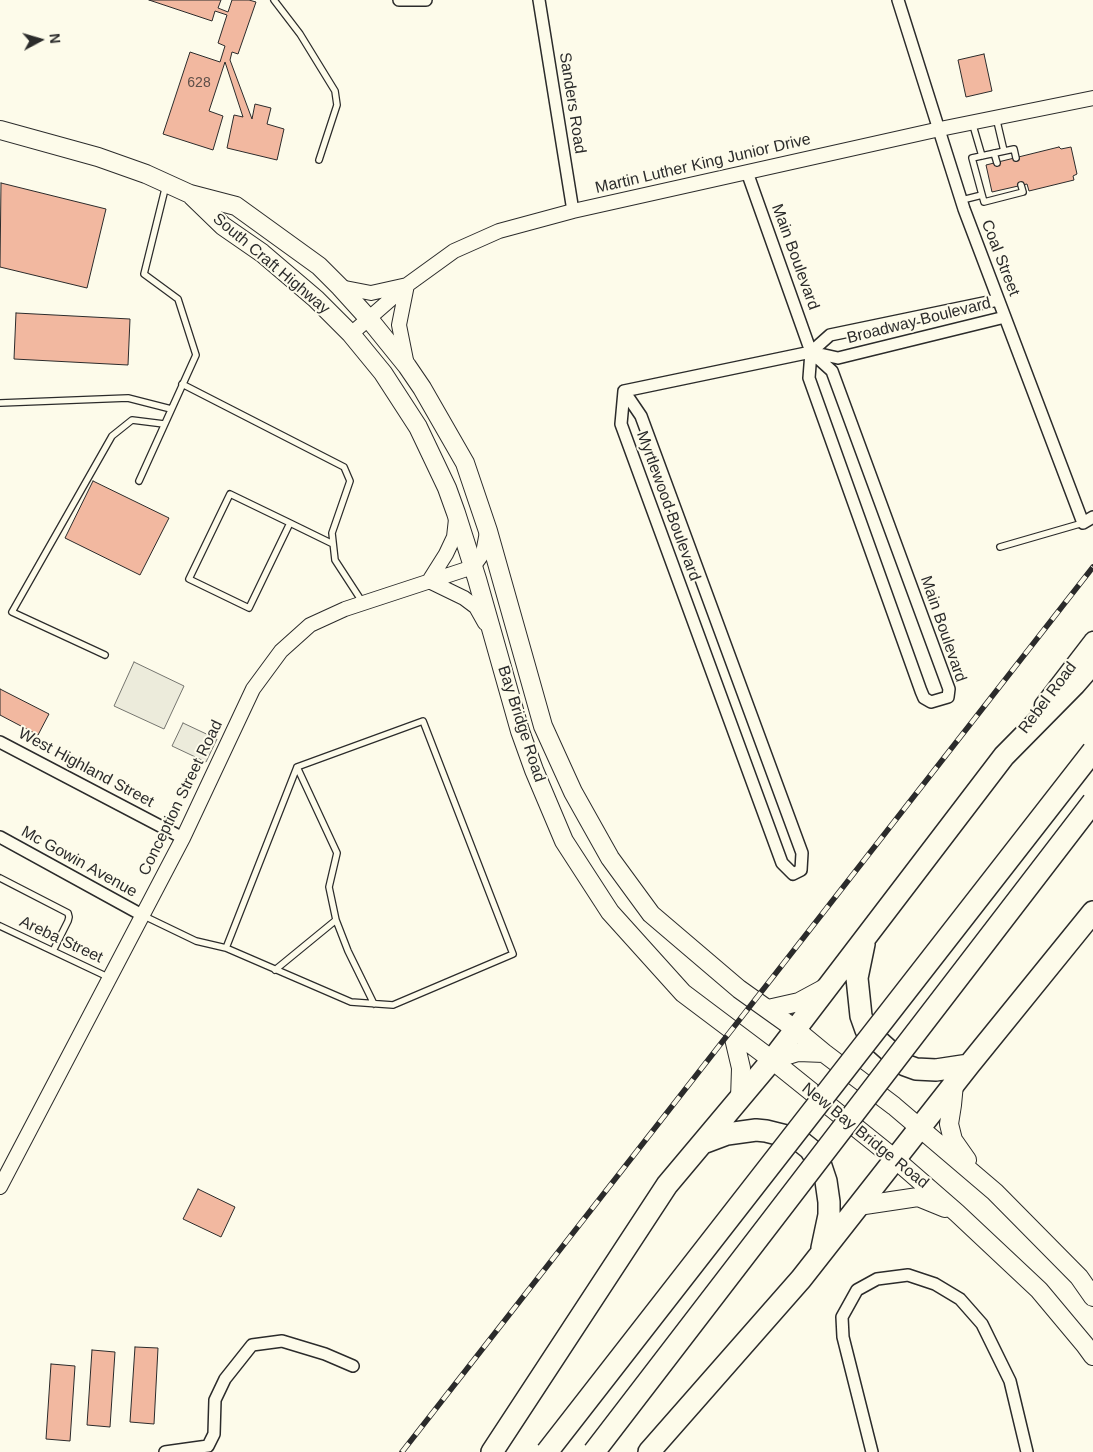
<!DOCTYPE html>
<html>
<head>
<meta charset="utf-8">
<style>
	body { margin:0 }
	#map { position:relative; width:1093px; height:1452px; overflow:hidden; background:#fdfbea; font-family:Arial,sans-serif }
	canvas { display:block }
	.north { position:absolute; left:15px; top:15px; width:50px; height:50px; -webkit-text-stroke:4px #fdfbea; paint-order:stroke; rotate:84deg; font-size:14px; font-weight:700; line-height:20px; text-align:center; color:#2b2b2b }
	.north::after { content:''; display:block; margin:auto; width:18px; height:22px; background:#2b2b2b; clip-path:polygon(50% 0,100% 100%,50% 72%,0 100%) }
</style>
</head>
<body>
<div id="map">
<canvas width="1093" height="1452"></canvas>
<div class="north">N</div>
</div>
<script>
const context = document.querySelector('canvas').getContext('2d');
context.lineJoin = 'round';
function paint(path, color) { context.fillStyle = color; context.fill(path, 'evenodd'); }
const shape = rows => new Path2D(rows.map(r => 'M' + r).join(''));
function strokePath(path, color, width, dash) { context.strokeStyle = color; context.lineWidth = width; context.lineCap = dash ? 'butt' : 'round'; context.setLineDash(dash || []); context.stroke(path); }
function drawText(font, color, halo, rows, align = 'center') {
  context.font = font + ' Arial,sans-serif'; context.lineWidth = 4; context.setLineDash([]); context.textBaseline = 'middle'; context.strokeStyle = halo; context.fillStyle = color; for (const [text, x, y, turn = 0] of rows) {
    context.save(); context.translate(x, y); context.rotate((+turn || 0) * Math.PI / 180); context.textAlign = isNaN(turn) ? turn : align; if (halo) context.strokeText(text, 0, 0); context.fillText(text, 0, 0); context.restore();
  }
}
const green = shape([
	[134,662,184,686,164,729,114,706,134,662],
	[183,723,217,739,206,762,172,746,183,723]
]);
paint(green, '#ecebdb');
strokePath(green, '#74746e', 1);
const building = shape([
	[149,0,221,0,218,8,228,12,232,0,249,0,256,2,238,54,232,52,230,60,252,119,255,104,271,108,267,124,284,129,277,160,227,148,234,115,243,117,225,62,209,111,223,116,213,150,163,134,190,52,220,62,225,46,218,43,227,15,215,11,212,21,149,0],
	[984,54,992,91,966,97,958,60,984,54],
	[1059,147,1061,149,1071,147,1077,174,1073,176,1074,180,1029,191,1027,184,992,192,986,165,1059,147],
	[1,183,106,209,87,288,0,267,1,183],
	[16,313,130,319,128,365,14,359,16,313],
	[93,481,169,518,140,575,65,538,93,481],
	[0,689,49,714,38,735,0,715,0,689],
	[198,1189,235,1207,221,1237,183,1219,198,1189],
	[135,1347,158,1348,154,1424,130,1422,135,1347],
	[92,1350,115,1352,110,1427,87,1425,92,1350],
	[51,1364,75,1366,70,1441,46,1439,51,1364]
]);
paint(building, '#f2b8a0');
strokePath(building, '#2b2b2b', 1);
const service = shape([
	[274,0,300,34,335,91,337,105,319,160],
	[996,117,1004,151],
	[972,122,982,156],
	[994,153,997,163],
	[1016,158,1014,149,972,158,984,202,1023,192,1021,185],
	[962,200,982,195],
	[182,384,344,467,350,481,332,533,335,560,363,603],
	[0,403,128,398,171,409],
	[139,481,196,355,178,299,144,274,166,185],
	[290,523,249,608,189,579,230,494,290,523,333,544],
	[1000,547,1083,523],
	[105,655,12,612,112,436,132,420,164,424],
	[297,767,337,853,329,887,336,920,348,951,374,1004],
	[0,878,68,913,69,917,68,921,53,951],
	[142,915,196,941,226,948,297,767,423,721,513,954,393,1005,351,1002,226,948],
	[0,926,110,978],
	[275,970,336,920]
]);
const minor = shape([
	[399,0,426,0],
	[539,0,573,211],
	[898,0,964,209,1083,523,1093,517],
	[747,172,811,352,809,378,921,691,924,698,931,702,948,697,949,689,832,371,811,352],
	[811,352,830,335,998,300],
	[624,391,641,416,802,853,801,870,793,874,782,863,621,424,624,391],
	[624,391,811,352,838,358,1005,317],
	[0,742,183,838],
	[0,837,142,915],
	[165,1452,208,1446,214,1434,215,1400,225,1379,252,1345,282,1341,325,1354,353,1366],
	[872,1452,843,1337,842,1317,857,1290,877,1279,908,1275,935,1284,960,1299,982,1324,1010,1381,1027,1452]
]);
const tertiary = shape([
	[340,287,371,293,407,285],
	[351,334,407,285,454,251,499,231,573,211,940,129,1093,98],
	[407,365,399,325,407,285],
	[456,519,454,537,446,554,429,581,464,598,476,607,485,623],
	[0,1187,183,838,253,689,281,651,310,625,345,609,473,567,483,553,487,532]
]);
const secondary = shape([
	[1043,705,1093,640]
]);
const primary = shape([
	[0,130,98,157,146,174,190,194,236,206,319,266,340,287,369,319,407,366,422,388,465,463,488,531,543,726,573,792,610,858,651,914,739,989,795,1029,824,1053,894,1106,995,1192,1079,1277,1093,1297],
	[192,196,223,226,262,253,316,299,351,334,383,373,418,427,447,488,456,513,477,579,520,731,534,770,564,841,610,912,683,993,772,1060,895,1159,957,1213,1039,1290,1085,1345,1093,1356],
	[768,1009,799,1002,825,988],
	[732,1030,741,1068,740,1099],
	[772,1060,798,1052,824,1053],
	[954,1084,952,1105,949,1124,953,1140,967,1160],
	[858,1206,918,1197,945,1208]
]);
const motorway = shape([
	[864,944,857,978,861,1016,866,1030,905,1065,916,1069,936,1070,969,1065],
	[703,1143,727,1134,756,1130,766,1131,786,1136,800,1141,810,1149,821,1166,826,1181,829,1202,829,1215,822,1248],
	[492,1452,667,1185,772,1060,1004,756,1075,684,1093,663],
	[649,1452,801,1279,969,1065,1093,912]
]);
strokePath(service, '#2b2b2b', 8);
strokePath(minor, '#2b2b2b', 14);
strokePath(tertiary, '#2b2b2b', 16);
strokePath(secondary, '#2b2b2b', 19);
strokePath(primary, '#2b2b2b', 20);
strokePath(motorway, '#2b2b2b', 24);
strokePath(service, '#fdfbea', 5.5);
strokePath(minor, '#fdfbea', 11);
strokePath(tertiary, '#fdfbea', 14);
strokePath(secondary, '#fdfbea', 16);
strokePath(primary, '#fdfbea', 18);
strokePath(motorway, '#fdfbea', 21);
const rail = shape([
	[402,1452,1093,567]
]);
strokePath(rail, '#2b2b2b', 5.5);
strokePath(rail, '#fdfbea', 4, [11]);
const motorwayBridge = shape([
	[547,1452,1093,751],
	[594,1452,1093,802]
]);
strokePath(motorwayBridge, '#2b2b2b', 24, []);
strokePath(motorwayBridge, '#fdfbea', 21);
drawText('14px', '#5d4e48', null, [
	["628",199,83]
]);
drawText('16px', '#2b2b2b', '#fdfbea', [
	["Sanders Road",572,103,81],
	["Martin Luther King Junior Drive",703,164,-13],
	["Main Boulevard",795,257,70],
	["Coal Street",1000,258,69],
	["South Craft Highway",271,264,40],
	["Broadway Boulevard",919,321,-14],
	["Myrtlewood Boulevard",668,506,70],
	["Main Boulevard",943,629,71],
	["Rebel Road",1048,698,-53],
	["Bay Bridge Road",521,724,72],
	["West Highland Street",86,768,28],
	["Conception Street Road",181,798,-64],
	["Mc Gowin Avenue",79,862,29],
	["Areba Street",61,940,25],
	["New Bay Bridge Road",865,1136,39]
]);
</script>
</body>
</html>
